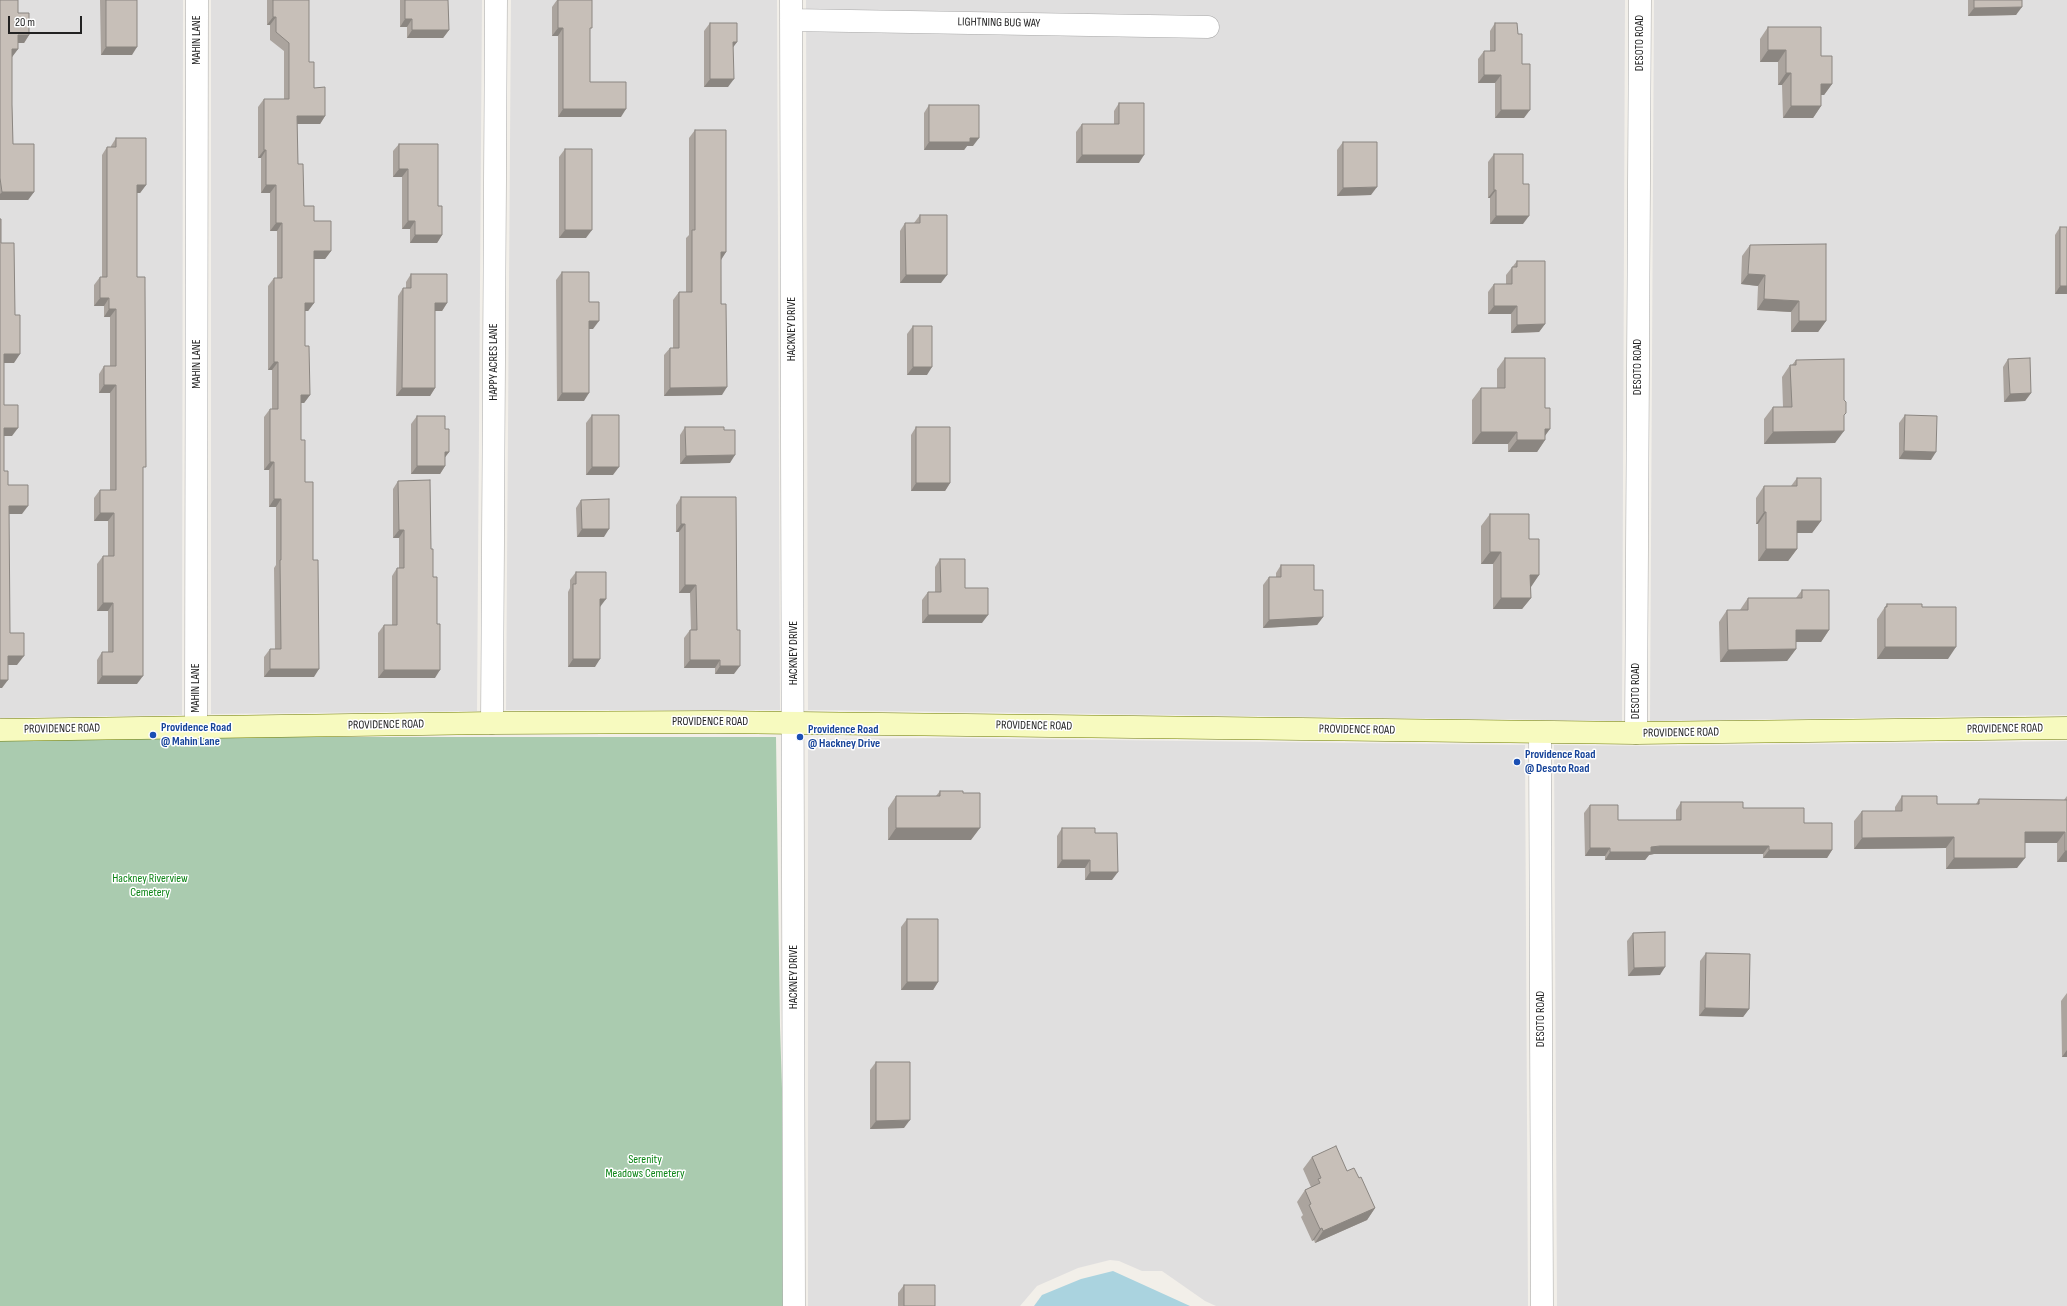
<!DOCTYPE html>
<html>
<head>
<meta charset="utf-8">
<style>
	body { margin:0 }
	#map { position:relative; width:2067px; height:1306px; overflow:hidden; background:#f2efe9; font-family:"Sofia Sans Condensed",sans-serif }
	canvas { display:block }
	.scale { position:absolute; left:8px; top:16px; width:74px; height:18px; box-sizing:border-box; border:2px solid #222; border-top:0; padding-left:5px; font-size:12px; line-height:14px; white-space:nowrap; color:#222; -webkit-text-stroke:3px #fff; paint-order:stroke }
</style>
</head>
<body>
<div id="map">
<canvas width="2067" height="1306"></canvas>
<div class="scale">20 m</div>
</div>
<script>
const context = document.querySelector('canvas').getContext('2d');
context.lineJoin = 'round';
function paint(path, color) { context.fillStyle = color; context.fill(path, 'evenodd'); }
const shape = rows => new Path2D(rows.map(r => 'M' + r).join(''));
function strokePath(path, color, width, dash) { context.strokeStyle = color; context.lineWidth = width; context.lineCap = dash ? 'butt' : 'round'; context.setLineDash(dash || []); context.stroke(path); }
function drawText(font, color, halo, rows, align = 'center') {
  context.font = font + ' "Sofia Sans Condensed",sans-serif'; context.lineWidth = 3; context.setLineDash([]); context.textBaseline = 'middle'; context.strokeStyle = halo; context.fillStyle = color; for (const [text, x, y, turn = 0] of rows) {
    context.save(); context.translate(x, y); context.rotate((+turn || 0) * Math.PI / 180); context.textAlign = isNaN(turn) ? turn : align; if (halo) context.strokeText(text, 0, 0); context.fillText(text, 0, 0); context.restore();
  }
}
paint(shape([
	[0,0,183,0,182,715,0,718],
	[211,0,482,0,477,711,211,714],
	[511,0,777,0,780,710,506,710],
	[806,0,1625,0,1622,721,808,710],
	[1654,0,2067,0,2067,715,1650,721],
	[949,738,1525,745,1528,1306,1216,1306,1205,1301,1162,1271,1142,1271,1119,1261,1110,1260,1078,1268,1037,1286,1020,1306,808,1306,808,739],
	[2067,741,2067,1306,1557,1306,1554,745,1650,746]
]), '#e0dfdf');
paint(shape([
	[0,737,776,737,780,1026,789,1306,0,1306]
]), '#aacbaf');
paint(shape([
	[1113,1271,1190,1306,1034,1306,1042,1295,1081,1279]
]), '#aad3df');
const street = shape([
	[791,0,794,1306],
	[791,20,1208,27],
	[492,723,496,0],
	[196,727,197,0],
	[1540,733,1542,1306],
	[1636,733,1640,0]
]);
const secondary = shape([
	[0,730,492,723,715,722,1636,733,2067,728]
]);
strokePath(street, '#a9a9a9', 23);
strokePath(secondary, '#707d05', 23);
strokePath(street, '#fff', 22);
strokePath(secondary, '#f7fabf', 22);
paint(shape([
	[0,0,18,13,29,35,24,43,18,43,18,49,12,57,12,105,13,144,34,192,28,200,0,200],
	[100,0,137,0,132,55,101,55],
	[267,0,309,0,309,62,314,88,325,116,320,124,297,124,298,164,304,206,331,251,325,259,314,259,314,303,308,311,305,311,305,346,310,395,304,403,301,403,301,440,305,482,313,560,314,677,264,677,264,657,270,649,275,649,274,568,276,565,276,507,269,507,269,470,264,470,264,417,270,409,272,409,272,370,268,370,268,286,274,278,277,278,277,231,270,231,270,193,261,193,261,158,258,158,258,107,264,99,284,99,284,51,270,40,270,25,267,25],
	[400,0,448,0,449,30,443,38,407,38,407,27,400,27],
	[557,0,592,0,590,31,590,82,621,117,558,117,558,36,552,36,552,7],
	[1968,0,2022,0,2016,15,1968,16],
	[710,23,737,42,733,47,728,87,704,87,704,31],
	[1495,23,1518,34,1522,64,1524,118,1495,118,1495,83,1478,83,1478,59,1484,51,1490,51,1490,31],
	[1768,27,1821,56,1832,84,1824,95,1821,95,1821,106,1813,118,1783,118,1782,85,1778,85,1778,62,1760,62,1760,39],
	[1119,103,1139,163,1076,163,1076,132,1082,124,1114,124,1114,111],
	[929,105,973,146,967,146,964,150,924,150,924,113],
	[695,130,726,252,721,259,722,395,664,396,664,355,670,348,673,348,673,300,679,292,686,292,686,238,689,235,689,138],
	[116,138,146,185,140,193,137,193,137,277,143,471,137,684,97,684,97,660,102,652,108,652,108,611,97,611,97,564,103,556,108,556,108,521,94,521,94,498,100,490,110,490,110,393,99,393,99,374,104,366,110,366,110,317,104,317,104,306,94,306,94,285,100,277,102,277,102,155,107,147,111,147,111,146],
	[1343,142,1371,195,1337,196,1337,150],
	[399,144,438,206,442,235,437,243,410,243,410,229,402,229,402,177,393,177,393,151],
	[565,149,586,238,559,238,559,157],
	[1494,154,1523,224,1490,224,1490,198,1488,198,1488,162],
	[920,215,941,283,900,283,900,231,905,223,914,223],
	[2060,227,2067,294,2055,294,2055,235],
	[1750,245,1826,321,1818,332,1791,332,1791,312,1757,310,1758,286,1741,284,1742,256],
	[1517,261,1545,324,1539,332,1511,333,1511,314,1488,314,1488,292,1494,284,1506,284,1506,275],
	[562,272,589,302,593,329,589,329,584,401,557,401,556,280],
	[411,274,447,303,442,311,435,311,435,388,430,396,396,396,398,296,403,288,406,288,406,282],
	[913,326,927,375,907,375,907,334],
	[1505,358,1545,436,1545,440,1537,452,1508,452,1508,444,1472,444,1472,400,1481,388,1497,388,1497,369],
	[2008,359,2031,393,2025,401,2004,402,2003,367],
	[1796,360,1844,416,1835,443,1764,444,1764,419,1773,407,1783,407,1782,377,1790,365,1792,365],
	[592,415,613,475,586,475,586,423],
	[1905,415,1931,460,1899,459,1899,423],
	[417,416,445,429,449,452,445,457,445,466,440,474,411,474,411,424],
	[685,427,724,430,730,463,680,464,680,435],
	[916,427,950,483,945,491,911,491,911,435],
	[1797,478,1821,521,1812,533,1797,533,1797,549,1788,561,1758,561,1758,524,1756,524,1756,498,1764,486,1791,486],
	[398,481,431,549,435,678,378,678,378,633,384,625,392,625,392,576,397,568,399,568,399,538,393,538,393,489],
	[681,497,734,674,715,674,715,668,684,668,684,638,690,630,691,630,690,593,679,593,679,532,676,532,676,505],
	[581,500,604,537,577,537,576,508],
	[1490,514,1529,539,1539,575,1530,587,1531,598,1522,609,1493,609,1493,564,1481,564,1481,526],
	[940,559,965,588,982,623,922,623,922,600,928,592,935,592,935,567],
	[1281,565,1314,590,1323,617,1317,625,1263,628,1263,585,1269,577,1276,577,1276,573],
	[576,572,595,667,568,667,568,592,570,588,570,580],
	[1802,590,1829,630,1821,642,1796,642,1796,649,1787,661,1720,662,1719,622,1727,610,1740,610,1748,598,1796,598],
	[1887,604,1948,659,1877,659,1877,619],
	[940,791,963,793,971,840,888,840,888,808,896,796,936,796],
	[1902,796,1937,804,1976,804,1979,799,2064,800,2067,796,2067,862,2057,862,2057,843,2025,843,2017,868,1946,869,1946,848,1854,849,1854,821,1862,811,1895,811,1895,807],
	[1681,802,1743,808,1804,823,1832,850,1827,858,1763,858,1763,854,1654,854,1649,855,1645,860,1605,860,1605,856,1585,856,1584,813,1590,805,1618,820,1676,820,1676,810],
	[1062,828,1112,880,1085,880,1085,868,1057,868,1057,836],
	[907,919,938,982,933,990,901,990,901,927],
	[1633,933,1660,975,1628,976,1627,941],
	[1706,953,1749,1009,1743,1017,1699,1016,1700,961],
	[2067,993,2067,1057,2062,1057,2061,1001],
	[876,1062,904,1128,870,1129,870,1070],
	[1312,1157,1347,1171,1359,1178,1375,1208,1367,1220,1315,1243,1314,1240,1312,1241,1301,1217,1303,1215,1297,1202,1305,1190,1311,1187,1303,1169],
	[904,1285,935,1306,898,1306,898,1293]
]), '#aba49e');
paint(shape([
	[2022,7,2016,15,1968,16,1974,8],
	[273,17,276,17,270,25,267,25],
	[405,19,412,19,407,27,400,27],
	[558,28,563,28,558,36,552,36],
	[412,30,449,30,443,38,407,38],
	[18,35,29,35,24,43,12,43],
	[733,42,737,42,731,50],
	[106,47,137,47,132,55,101,55],
	[12,49,18,49,12,57,6,57],
	[1768,50,1786,50,1778,62,1760,62],
	[1786,73,1791,73,1782,85,1778,85],
	[1484,75,1501,75,1495,83,1478,83],
	[710,79,734,79,728,87,704,87],
	[1821,84,1832,84,1824,95,1813,95],
	[1791,106,1821,106,1813,118,1783,118],
	[563,109,626,109,621,117,558,117],
	[1501,110,1530,110,1524,118,1495,118],
	[297,116,325,116,320,124,291,124],
	[970,138,979,138,973,146,967,146,964,150,924,150,929,142],
	[264,150,266,150,261,158,258,158],
	[1082,155,1144,155,1139,163,1076,163],
	[399,169,408,169,402,177,393,177],
	[137,185,146,185,140,193,132,193],
	[266,185,276,185,270,193,261,193],
	[1377,187,1371,195,1337,196,1343,188],
	[1494,190,1496,190,1490,198,1488,198],
	[2,192,34,192,28,200,0,200,0,194],
	[1496,216,1529,216,1523,224,1490,224],
	[408,221,415,221,410,229,402,229],
	[276,223,282,223,277,231,270,231],
	[565,230,592,230,586,238,559,238],
	[415,235,442,235,437,243,410,243],
	[314,251,331,251,325,259,308,259],
	[721,252,726,252,721,260],
	[1748,274,1765,275,1758,286,1741,284],
	[906,275,947,275,941,283,900,283],
	[2060,286,2067,286,2067,294,2055,294],
	[100,298,109,298,104,306,94,306],
	[1764,299,1799,301,1791,312,1757,310],
	[305,303,314,303,308,311,299,311],
	[435,303,447,303,442,311,429,311],
	[1494,306,1517,306,1511,314,1488,314],
	[109,309,116,309,110,317,104,317],
	[589,321,599,321,593,329,584,329],
	[1799,321,1826,321,1818,332,1791,332],
	[1545,324,1539,332,1511,333,1517,325],
	[4,354,20,354,14,363,0,363],
	[274,362,278,362,272,370,268,370],
	[913,367,932,367,927,375,907,375],
	[104,385,116,385,110,393,99,393],
	[727,387,722,395,664,396,670,388],
	[402,388,435,388,430,396,396,396],
	[562,393,589,393,584,401,557,401],
	[2031,393,2025,401,2004,402,2010,394],
	[301,395,310,395,304,403,296,403],
	[4,428,18,428,12,436,0,436],
	[1545,429,1550,429,1542,440,1545,440,1537,452,1508,452,1517,440],
	[1844,431,1835,443,1764,444,1773,432],
	[1481,432,1517,432,1508,444,1472,444],
	[1904,451,1936,452,1931,460,1899,459],
	[445,452,449,452,443,460],
	[735,455,730,463,680,464,686,456],
	[270,462,274,462,269,470,264,470],
	[417,466,445,466,440,474,411,474],
	[592,467,619,467,613,475,586,475],
	[916,483,950,483,945,491,911,491],
	[274,499,281,499,276,507,269,507],
	[9,506,28,506,22,514,3,514],
	[1764,512,1766,512,1758,524,1756,524],
	[100,513,114,513,108,521,94,521],
	[1797,521,1821,521,1812,533,1788,533],
	[681,524,685,524,679,532,676,532],
	[582,529,609,529,604,537,577,537],
	[399,530,404,530,399,538,393,538],
	[1766,549,1797,549,1788,561,1758,561],
	[1490,552,1501,552,1493,564,1481,564],
	[1530,575,1539,575,1531,587,1522,587],
	[685,585,696,585,690,593,679,593],
	[1501,598,1531,598,1522,609,1493,609],
	[600,599,606,599,600,607],
	[103,603,113,603,108,611,97,611],
	[928,615,988,615,982,623,922,623],
	[1323,617,1317,625,1263,628,1269,620],
	[1796,630,1829,630,1821,642,1787,642],
	[1885,647,1956,647,1948,659,1877,659],
	[1796,649,1787,661,1720,662,1728,650],
	[8,656,24,656,17,665,2,665],
	[573,659,600,659,595,667,568,667],
	[690,660,720,660,715,668,684,668],
	[720,666,740,666,734,674,715,674],
	[270,669,319,669,314,677,264,677],
	[384,670,440,670,435,678,378,678],
	[102,676,143,676,137,684,97,684],
	[0,680,8,680,2,688,0,688],
	[896,828,980,828,971,840,888,840],
	[2025,832,2065,832,2057,843,2017,843],
	[1954,837,1946,848,1854,849,1862,838],
	[1660,846,1769,846,1763,854,1654,854,1649,855,1645,860,1605,860,1610,852],
	[1590,848,1610,848,1605,856,1585,856],
	[1769,850,1832,850,1827,858,1763,858],
	[2065,851,2067,851,2067,862,2057,862],
	[1954,858,2025,858,2017,868,1946,869],
	[1062,860,1090,860,1085,868,1057,868],
	[1090,872,1118,872,1112,880,1085,880],
	[1665,967,1660,975,1628,976,1634,968],
	[907,982,938,982,933,990,901,990],
	[1705,1008,1749,1009,1743,1017,1699,1016],
	[2067,1050,2067,1057,2062,1057],
	[910,1120,904,1128,870,1129,876,1121],
	[1375,1208,1367,1220,1315,1243,1323,1231],
	[1322,1228,1314,1240,1312,1241,1320,1229]
]), '#8b8681');
const building = shape([
	[0,0,18,0,18,13,29,13,29,35,18,35,18,49,12,49,12,105,13,144,34,144,34,192,2,192,0,178,0,0],
	[106,0,137,0,137,47,106,47,106,0],
	[273,0,309,0,309,62,314,62,314,88,325,87,325,116,297,116,298,164,303,164,304,206,314,206,314,221,331,221,331,251,314,251,314,303,305,303,305,346,309,346,310,395,301,395,301,440,305,440,305,482,313,482,313,560,318,560,319,669,270,669,270,649,281,649,280,560,281,560,281,499,274,499,274,462,270,462,270,409,278,409,278,362,274,362,274,278,282,278,282,223,276,223,276,185,266,185,266,150,264,150,264,99,289,99,289,43,276,32,276,17,273,17,273,0],
	[405,0,448,0,449,30,412,30,412,19,405,19,405,0],
	[558,0,592,0,592,28,590,28,590,82,626,82,626,109,563,109,563,28,558,28,558,0],
	[1974,0,2022,0,2022,7,1974,8,1974,0],
	[710,23,737,23,737,42,733,42,734,79,710,79,710,23],
	[1495,23,1517,23,1518,34,1522,34,1522,64,1530,64,1530,110,1501,110,1501,75,1484,75,1484,51,1495,51,1495,23],
	[1768,27,1821,27,1821,56,1832,56,1832,84,1821,84,1821,106,1791,106,1791,73,1786,73,1786,50,1768,50,1768,27],
	[1119,103,1144,103,1144,155,1082,155,1082,124,1119,124,1119,103],
	[929,105,979,105,979,138,970,138,970,142,929,142,929,105],
	[695,130,726,130,726,252,721,252,721,304,726,304,727,387,670,388,670,348,679,348,679,292,692,292,692,230,695,230,695,130],
	[116,138,146,138,146,185,137,185,137,277,145,277,145,288,146,467,143,467,143,676,102,676,102,652,113,652,113,603,103,603,103,556,114,556,114,513,100,513,100,490,116,490,116,385,104,385,104,366,116,366,116,309,109,309,109,298,100,298,100,277,107,277,107,147,116,147,116,138],
	[1343,142,1377,142,1377,187,1343,188,1343,142],
	[399,144,438,144,438,206,442,206,442,235,415,235,415,221,408,221,408,169,399,169,399,144],
	[565,149,592,149,592,230,565,230,565,149],
	[1494,154,1523,154,1523,184,1529,184,1529,216,1496,216,1496,190,1494,190,1494,154],
	[920,215,947,215,947,275,906,275,905,223,920,223,920,215],
	[0,219,1,219,1,243,14,243,15,315,20,315,20,354,4,354,4,405,18,405,18,428,4,428,4,471,8,471,8,485,28,485,28,506,9,506,10,633,24,633,24,656,8,656,8,680,0,680,0,219],
	[2060,227,2067,227,2067,286,2060,286,2060,227],
	[1826,244,1826,321,1799,321,1799,301,1764,299,1765,275,1748,274,1750,245,1826,244],
	[1517,261,1545,261,1545,324,1517,325,1517,306,1494,306,1494,284,1512,284,1512,267,1517,267,1517,261],
	[562,272,589,272,589,302,599,302,599,321,589,321,589,393,562,393,562,272],
	[411,274,447,274,447,303,435,303,435,388,402,388,403,288,411,288,411,274],
	[913,326,932,326,932,367,913,367,913,326],
	[1505,358,1545,358,1545,408,1550,408,1550,429,1545,429,1545,440,1517,440,1517,432,1481,432,1481,388,1505,388,1505,358],
	[2030,358,2031,393,2010,394,2008,359,2030,358],
	[1844,359,1844,400,1846,402,1846,413,1844,415,1844,431,1773,432,1773,407,1792,407,1790,365,1796,365,1796,360,1844,359],
	[592,415,619,415,619,467,592,467,592,415],
	[1905,415,1937,416,1936,452,1904,451,1905,415],
	[417,416,445,416,445,429,449,429,449,452,445,452,445,466,417,466,417,416],
	[685,427,724,427,724,430,735,430,735,455,686,456,685,427],
	[916,427,950,427,950,483,916,483,916,427],
	[1797,478,1821,478,1821,521,1797,521,1797,549,1766,549,1766,512,1764,512,1764,486,1797,486,1797,478],
	[430,480,431,549,433,549,433,577,437,577,437,624,440,624,440,670,384,670,384,625,397,625,397,568,404,568,404,530,399,530,398,481,430,480],
	[681,497,736,497,737,630,740,630,740,666,720,666,720,660,690,660,690,630,697,630,696,585,685,585,685,524,681,524,681,497],
	[609,499,609,529,582,529,581,500,609,499],
	[1490,514,1529,514,1529,539,1539,539,1539,575,1530,575,1531,598,1501,598,1501,552,1490,552,1490,514],
	[940,559,965,559,965,588,988,588,988,615,928,615,928,592,941,592,940,559],
	[1281,565,1314,565,1314,590,1323,590,1323,617,1269,620,1269,577,1281,577,1281,565],
	[576,572,606,572,606,599,600,599,600,659,573,659,573,584,576,584,576,572],
	[1802,590,1829,590,1829,630,1796,630,1796,649,1728,650,1727,610,1748,610,1748,598,1802,598,1802,590],
	[1887,604,1922,604,1922,607,1956,607,1956,647,1885,647,1885,607,1887,607,1887,604],
	[940,791,963,791,963,793,980,793,980,828,896,828,896,796,940,796,940,791],
	[1902,796,1937,796,1937,804,1979,804,1979,799,2067,800,2067,851,2065,851,2065,832,2025,832,2025,858,1954,858,1954,837,1862,838,1862,811,1902,811,1902,796],
	[1681,802,1743,802,1743,808,1804,808,1804,823,1832,823,1832,850,1769,850,1769,846,1660,846,1651,847,1651,852,1610,852,1610,848,1590,848,1590,805,1618,805,1618,820,1681,820,1681,802],
	[1062,828,1095,828,1095,833,1117,833,1118,872,1090,872,1090,860,1062,860,1062,828],
	[907,919,938,919,938,982,907,982,907,919],
	[1665,932,1665,967,1634,968,1633,933,1665,932],
	[1706,953,1750,954,1749,1009,1705,1008,1706,953],
	[876,1062,910,1062,910,1120,876,1121,876,1062],
	[1336,1146,1347,1171,1354,1168,1359,1178,1361,1177,1375,1208,1323,1231,1322,1228,1320,1229,1309,1205,1311,1204,1305,1190,1320,1183,1318,1179,1321,1178,1312,1157,1336,1146],
	[904,1285,935,1285,935,1306,904,1306,904,1285]
]);
paint(building, '#c7bfb8');
strokePath(building, '#8b8681', 1);
for (const [x, y, r, color] of [
	[153,735,4,"#1a4fb4"],
	[800,737,4,"#1a4fb4"],
	[1517,762,4,"#1a4fb4"]
]) { const dot = new Path2D(); dot.arc(x, y, r, 0, 2 * Math.PI); context.fillStyle = color; context.fill(dot); strokePath(dot, '#fff', 1.5); }
drawText('12px', '#222', '#fff', [
	["LIGHTNING BUG WAY",999,23,1],
	["MAHIN LANE",197,40,-90],
	["DESOTO ROAD",1640,43,-90],
	["HACKNEY DRIVE",792,329,-90],
	["HAPPY ACRES LANE",494,362,-90],
	["MAHIN LANE",197,364,-90],
	["DESOTO ROAD",1638,367,-90],
	["HACKNEY DRIVE",794,653,-90],
	["MAHIN LANE",196,688,-90],
	["DESOTO ROAD",1636,691,-90],
	["PROVIDENCE ROAD",710,722],
	["PROVIDENCE ROAD",386,725,-1],
	["PROVIDENCE ROAD",1034,726,1],
	["PROVIDENCE ROAD",62,729,-1],
	["PROVIDENCE ROAD",2005,729,-1],
	["PROVIDENCE ROAD",1357,730,1],
	["PROVIDENCE ROAD",1681,733,-1],
	["HACKNEY DRIVE",794,977,-90],
	["DESOTO ROAD",1541,1019,-90]
]);
drawText('bold 12px', '#164399', '#fff', [
	["Providence Road",161,728],
	["@ Mahin Lane",161,742],
	["Providence Road",808,730],
	["@ Hackney Drive",808,744],
	["Providence Road",1525,755],
	["@ Desoto Road",1525,769]
], 'left');
drawText('12px', '#0c8416', '#fff', [
	["Hackney Riverview",150,879],
	["Cemetery",150,893],
	["Serenity",645,1160],
	["Meadows Cemetery",645,1174]
]);
</script>
</body>
</html>
